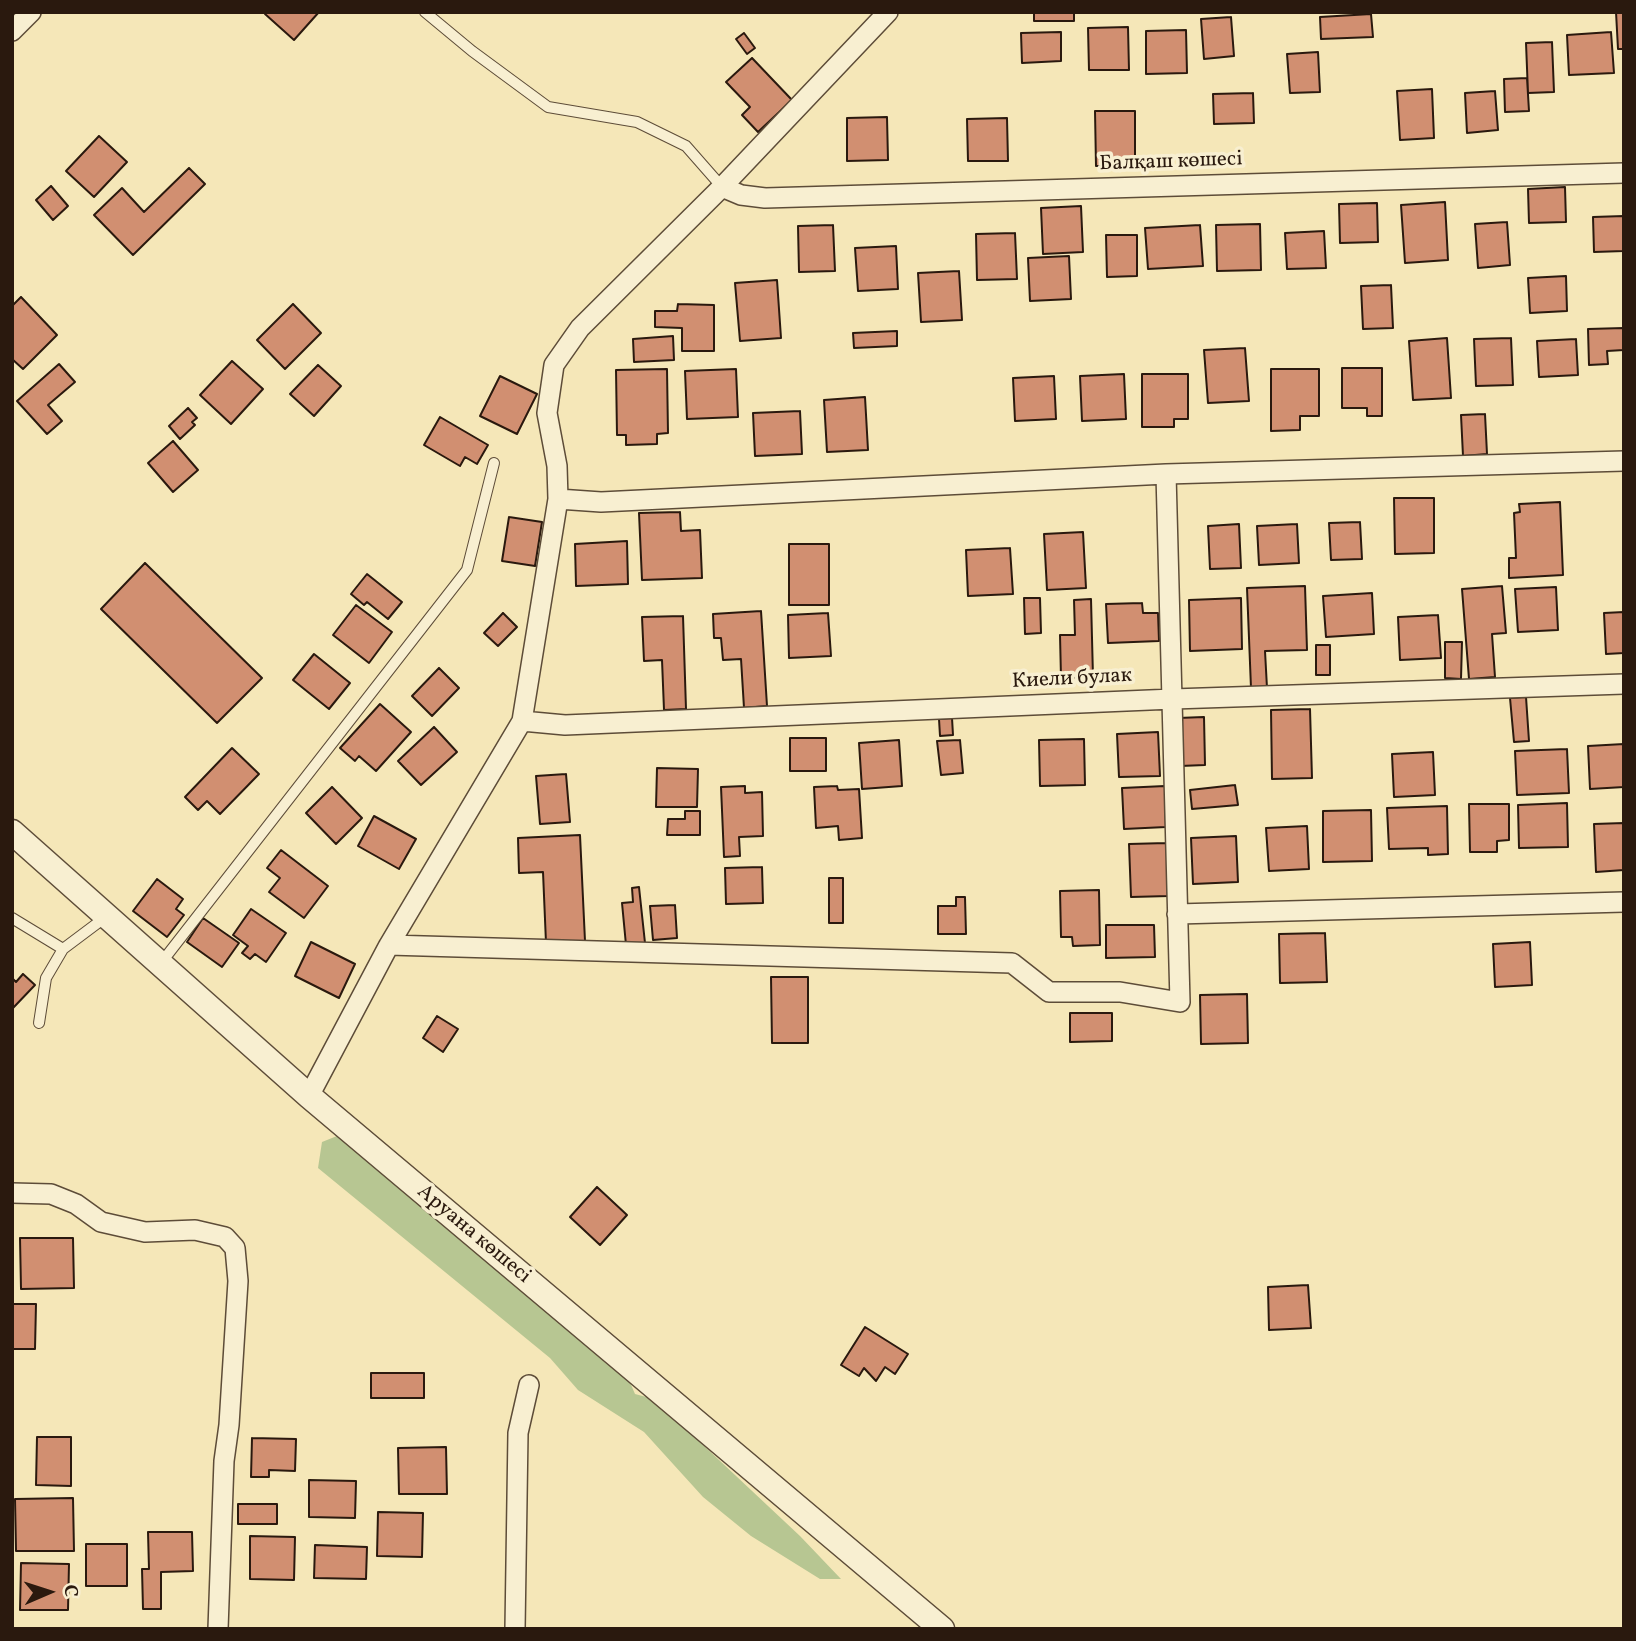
<!DOCTYPE html>
<html>
<head>
<meta charset="utf-8">
<style>
	body { margin:0 }
	#map { position:relative; width:1636px; height:1641px; overflow:hidden; background:#f5e7b8; font-family:Vollkorn,serif }
	canvas { display:block }
	.frame { position:absolute; inset:0; border:14px solid #2a190e; pointer-events:none }
	.north { position:absolute; left:14px; top:1557px; width:70px; height:70px; -webkit-text-stroke:5px #f8efd1; paint-order:stroke; rotate:87deg; font-size:19px; font-weight:700; line-height:28px; text-align:center; color:#2a190e }
	.north::after { content:''; display:block; margin:auto; width:24px; height:32px; background:#2a190e; clip-path:polygon(50% 0,100% 100%,50% 72%,0 100%) }
</style>
</head>
<body>
<div id="map">
<canvas width="1636" height="1641"></canvas>
<div class="frame"></div>
<div class="north">С</div>
</div>
<script>
const context = document.querySelector('canvas').getContext('2d');
context.lineJoin = 'round';
function paint(path, color) { context.fillStyle = color; context.fill(path, 'evenodd'); }
const shape = rows => new Path2D(rows.map(r => 'M' + r).join(''));
function strokePath(path, color, width, dash) { context.strokeStyle = color; context.lineWidth = width; context.lineCap = dash ? 'butt' : 'round'; context.setLineDash(dash || []); context.stroke(path); }
function drawText(font, color, halo, rows, align = 'center') {
  context.font = font + ' Vollkorn,serif'; context.lineWidth = 7; context.setLineDash([]); context.textBaseline = 'middle'; context.strokeStyle = halo; context.fillStyle = color; for (const [text, x, y, turn = 0] of rows) {
    context.save(); context.translate(x, y); context.rotate((+turn || 0) * Math.PI / 180); context.textAlign = isNaN(turn) ? turn : align; if (halo) context.strokeText(text, 0, 0); context.fillText(text, 0, 0); context.restore();
  }
}
paint(shape([
	[342,1134,629,1380,635,1394,654,1399,800,1536,841,1579,820,1579,751,1536,703,1497,644,1432,578,1390,550,1358,318,1168,322,1142]
]), '#b7c692');
const building = shape([
	[267,12,319,12,294,40,265,14,267,12],
	[1034,12,1074,12,1074,21,1034,21,1034,12],
	[1616,12,1624,12,1624,49,1618,49,1616,12],
	[1371,14,1373,37,1321,39,1320,17,1371,14],
	[1231,17,1234,56,1204,59,1201,19,1231,17],
	[1128,27,1129,70,1089,70,1088,28,1128,27],
	[1186,30,1187,73,1146,74,1146,31,1186,30],
	[1061,32,1061,61,1022,63,1021,33,1061,32],
	[1611,32,1614,73,1569,75,1567,35,1611,32],
	[744,33,755,48,747,54,736,39,744,33],
	[1552,42,1554,92,1528,93,1526,43,1552,42],
	[1318,52,1320,92,1290,93,1287,54,1318,52],
	[752,58,792,100,758,132,742,115,750,107,726,82,752,58],
	[1527,78,1529,111,1505,112,1504,79,1527,78],
	[1432,89,1434,138,1400,140,1397,91,1432,89],
	[1495,91,1498,130,1467,133,1465,93,1495,91],
	[1253,93,1254,123,1214,124,1213,94,1253,93],
	[1095,111,1135,111,1135,166,1096,166,1095,111],
	[887,117,888,160,847,161,847,118,887,117],
	[1007,118,1008,161,968,161,967,119,1007,118],
	[99,136,127,162,94,197,66,171,99,136],
	[189,168,205,184,133,255,94,215,122,188,144,212,189,168],
	[51,186,68,206,53,220,36,200,51,186],
	[1565,187,1566,222,1529,223,1528,189,1565,187],
	[1445,202,1448,260,1405,263,1401,205,1445,202],
	[1377,203,1378,242,1340,243,1339,204,1377,203],
	[1081,206,1083,252,1043,254,1041,208,1081,206],
	[1624,216,1624,251,1594,252,1593,217,1624,216],
	[1507,222,1510,265,1478,268,1475,224,1507,222],
	[1260,224,1261,270,1217,271,1216,225,1260,224],
	[833,225,835,271,799,272,798,226,833,225],
	[1200,225,1203,266,1148,269,1145,228,1200,225],
	[1324,231,1326,268,1287,269,1285,233,1324,231],
	[1015,233,1017,279,977,280,976,234,1015,233],
	[1106,235,1137,235,1137,276,1107,277,1106,235],
	[896,246,898,289,858,291,855,248,896,246],
	[1069,256,1071,299,1030,301,1028,258,1069,256],
	[959,271,962,320,921,322,918,273,959,271],
	[1566,276,1567,311,1530,313,1528,278,1566,276],
	[777,280,781,338,740,341,735,283,777,280],
	[1391,285,1393,328,1363,329,1361,286,1391,285],
	[21,297,57,335,23,369,12,359,12,306,21,297],
	[293,304,321,333,285,369,257,340,293,304],
	[678,304,714,305,714,351,682,351,682,328,655,327,655,311,677,311,678,304],
	[1624,328,1624,350,1607,351,1608,364,1589,365,1588,329,1624,328],
	[897,331,897,346,854,348,853,333,897,331],
	[673,336,674,360,634,362,633,339,673,336],
	[1447,338,1451,398,1413,400,1409,341,1447,338],
	[1511,338,1513,385,1476,386,1474,339,1511,338],
	[1576,339,1578,375,1539,377,1537,341,1576,339],
	[1245,348,1249,401,1208,403,1204,350,1245,348],
	[232,361,263,389,231,424,200,395,232,361],
	[59,364,75,382,48,405,62,421,47,434,17,401,59,364],
	[318,365,341,386,314,416,290,394,318,365],
	[1342,368,1382,368,1382,416,1367,416,1367,408,1342,408,1342,368],
	[667,369,668,433,657,434,657,444,626,445,626,435,617,435,616,370,667,369],
	[736,369,738,417,687,419,685,371,736,369],
	[1271,369,1319,369,1319,416,1300,416,1300,430,1271,431,1271,369],
	[1124,374,1126,419,1082,421,1080,376,1124,374],
	[1142,374,1188,374,1188,419,1174,419,1174,427,1142,427,1142,374],
	[500,376,537,394,517,434,480,416,500,376],
	[1054,376,1056,419,1015,421,1013,378,1054,376],
	[865,397,868,450,827,452,824,400,865,397],
	[188,408,197,418,192,422,195,425,180,439,169,426,188,408],
	[800,411,802,454,755,456,753,413,800,411],
	[1485,414,1487,454,1463,456,1461,415,1485,414],
	[440,417,488,445,477,464,465,457,460,466,424,445,440,417],
	[173,441,198,470,173,492,148,463,173,441],
	[1394,498,1434,498,1434,553,1395,554,1394,498],
	[1560,502,1563,575,1509,578,1509,558,1516,558,1514,513,1520,512,1519,504,1560,502],
	[680,512,681,531,700,530,702,578,642,580,639,513,680,512],
	[509,517,542,522,535,566,502,561,509,517],
	[1360,522,1362,559,1331,560,1329,523,1360,522],
	[1239,524,1241,568,1210,569,1208,526,1239,524],
	[1297,524,1299,563,1259,565,1257,526,1297,524],
	[1083,532,1086,588,1047,590,1044,534,1083,532],
	[627,541,628,584,576,586,575,544,627,541],
	[789,544,829,544,829,605,789,605,789,544],
	[1010,548,1013,594,968,596,966,550,1010,548],
	[145,563,262,678,217,723,101,609,145,563],
	[367,574,402,602,388,619,367,602,364,605,351,594,367,574],
	[1305,586,1307,650,1265,651,1267,688,1251,688,1247,588,1305,586],
	[1502,586,1506,633,1492,634,1495,677,1469,679,1462,589,1502,586],
	[1556,587,1558,630,1518,632,1515,589,1556,587],
	[1372,593,1374,634,1326,637,1323,596,1372,593],
	[1024,598,1040,598,1041,633,1025,634,1024,598],
	[1241,598,1242,649,1190,651,1189,600,1241,598],
	[1091,599,1093,677,1061,678,1060,635,1075,635,1074,600,1091,599],
	[1142,603,1143,613,1158,613,1159,641,1108,643,1106,604,1142,603],
	[356,605,392,632,369,663,333,635,356,605],
	[761,611,767,706,744,708,741,659,723,660,721,638,714,638,713,614,761,611],
	[1624,612,1624,653,1606,654,1604,613,1624,612],
	[503,613,517,627,498,646,484,633,503,613],
	[828,613,831,656,789,658,788,615,828,613],
	[1438,615,1441,658,1400,660,1398,617,1438,615],
	[683,616,686,709,664,710,662,660,644,661,642,617,683,616],
	[1445,642,1462,642,1461,679,1445,678,1445,642],
	[1316,645,1330,645,1330,675,1316,675,1316,645],
	[314,654,350,683,329,709,293,680,314,654],
	[439,668,459,688,432,716,412,696,439,668],
	[1526,697,1529,741,1514,742,1510,698,1526,697],
	[380,704,411,732,376,771,359,756,355,761,340,748,380,704],
	[1310,709,1312,778,1272,779,1271,710,1310,709],
	[1204,717,1205,765,1180,766,1178,718,1204,717],
	[952,718,953,735,940,736,939,719,952,718],
	[434,727,457,752,421,785,398,761,434,727],
	[1158,732,1160,776,1119,777,1117,734,1158,732],
	[790,738,826,738,826,771,790,771,790,738],
	[1084,739,1085,785,1040,786,1039,740,1084,739],
	[899,740,902,786,862,789,859,743,899,740],
	[960,740,963,773,941,775,937,741,960,740],
	[1624,744,1624,787,1590,789,1588,746,1624,744],
	[232,748,259,774,220,814,207,801,198,810,185,797,232,748],
	[1567,749,1569,793,1517,795,1515,751,1567,749],
	[1433,752,1435,795,1394,797,1392,754,1433,752],
	[657,768,698,769,697,807,656,807,657,768],
	[566,774,570,822,540,824,536,776,566,774],
	[1235,785,1238,805,1192,809,1190,790,1235,785],
	[745,786,745,793,762,792,763,836,739,837,740,856,724,857,721,787,745,786],
	[837,786,838,790,859,789,862,838,839,840,838,826,816,828,814,787,837,786],
	[1165,786,1166,827,1124,829,1122,788,1165,786],
	[332,787,362,818,336,844,306,813,332,787],
	[1567,803,1568,847,1519,848,1518,805,1567,803],
	[1469,804,1509,804,1509,840,1497,841,1497,852,1470,852,1469,804],
	[1447,806,1448,854,1428,855,1428,848,1389,849,1387,808,1447,806],
	[1371,810,1372,861,1323,862,1323,811,1371,810],
	[685,811,700,811,700,835,667,835,668,819,685,819,685,811],
	[374,816,416,839,399,869,358,846,374,816],
	[1624,823,1624,870,1596,872,1594,824,1624,823],
	[1307,826,1309,869,1269,871,1266,828,1307,826],
	[580,835,585,941,546,943,543,872,519,873,518,838,580,835],
	[1236,836,1238,882,1193,884,1191,838,1236,836],
	[1167,843,1169,896,1131,897,1129,844,1167,843],
	[281,850,328,886,304,918,269,892,280,878,267,868,281,850],
	[762,867,763,903,726,904,725,868,762,867],
	[829,878,843,878,843,923,829,923,829,878],
	[157,879,183,899,176,909,184,915,167,937,133,911,157,879],
	[639,887,645,943,626,945,622,903,633,902,632,888,639,887],
	[1099,890,1100,945,1073,946,1072,937,1061,937,1060,891,1099,890],
	[956,897,965,897,966,934,938,934,938,906,956,906,956,897],
	[675,905,677,938,653,940,650,906,675,905],
	[251,909,286,933,266,962,255,954,250,959,242,953,248,946,233,935,251,909],
	[203,918,239,943,222,967,187,942,203,918],
	[1106,925,1154,925,1155,957,1106,958,1106,925],
	[1325,933,1327,982,1280,983,1279,934,1325,933],
	[311,942,355,964,339,998,295,976,311,942],
	[1530,942,1532,985,1495,987,1493,944,1530,942],
	[23,974,35,985,13,1008,12,978,16,982,23,974],
	[771,977,808,977,808,1043,772,1043,771,977],
	[1247,994,1248,1043,1201,1044,1200,995,1247,994],
	[1070,1013,1112,1013,1112,1041,1070,1042,1070,1013],
	[437,1016,458,1029,443,1052,423,1038,437,1016],
	[597,1187,627,1215,600,1245,570,1217,597,1187],
	[20,1238,73,1238,74,1288,21,1289,20,1238],
	[1308,1285,1311,1328,1269,1330,1268,1287,1308,1285],
	[12,1304,36,1304,35,1349,12,1349,12,1304],
	[865,1327,908,1354,895,1374,885,1367,876,1381,864,1368,859,1376,841,1365,865,1327],
	[371,1373,424,1373,424,1398,371,1398,371,1373],
	[37,1437,71,1437,71,1486,36,1485,37,1437],
	[252,1438,296,1439,295,1471,269,1470,269,1477,251,1477,252,1438],
	[446,1447,447,1494,399,1494,398,1448,446,1447],
	[309,1480,356,1481,355,1518,309,1517,309,1480],
	[73,1498,74,1551,16,1551,15,1499,73,1498],
	[238,1504,277,1504,277,1524,238,1524,238,1504],
	[378,1512,423,1513,422,1557,377,1556,378,1512],
	[148,1532,192,1532,193,1571,161,1572,161,1609,143,1609,142,1569,149,1569,148,1532],
	[250,1536,295,1537,294,1580,250,1579,250,1536],
	[86,1544,127,1544,127,1586,86,1586,86,1544],
	[315,1545,367,1547,366,1579,314,1578,315,1545],
	[21,1563,69,1564,68,1610,20,1610,21,1563]
]);
paint(building, '#d18f71');
strokePath(building, '#2a190e', 2);
const service = shape([
	[425,12,472,51,548,107,637,122,686,146,722,187],
	[12,918,63,949,107,916],
	[161,963,467,570,494,463],
	[39,1023,46,978,63,949]
]);
const minor = shape([
	[12,31,31,12],
	[722,187,741,195,765,198,1624,173],
	[558,499,557,466,547,413,554,365,580,328,722,187,888,12],
	[522,721,565,725,1173,699,1624,684],
	[1177,914,1624,902],
	[389,945,1012,963,1049,992,1120,992,1180,1002,1166,474],
	[309,1096,389,945,522,721,558,499,601,502,1166,474,1624,461],
	[12,1193,51,1194,76,1204,101,1222,145,1232,195,1230,225,1237,235,1248,238,1281,229,1425,224,1461,218,1629],
	[515,1629,518,1433,529,1385]
]);
const tertiary = shape([
	[12,832,309,1096,942,1629]
]);
strokePath(service, '#5d4c38', 12);
strokePath(minor, '#5d4c38', 22);
strokePath(tertiary, '#5d4c38', 27);
strokePath(service, '#f8efd1', 10);
strokePath(minor, '#f8efd1', 19);
strokePath(tertiary, '#f8efd1', 24);
drawText('21px', '#2a190e', '#f8efd1', [
	["Балқаш көшесі",1171,163,-2],
	["Киели булак",1072,680,-3],
	["Аруана көшесі",473,1235,40]
]);
</script>
</body>
</html>
